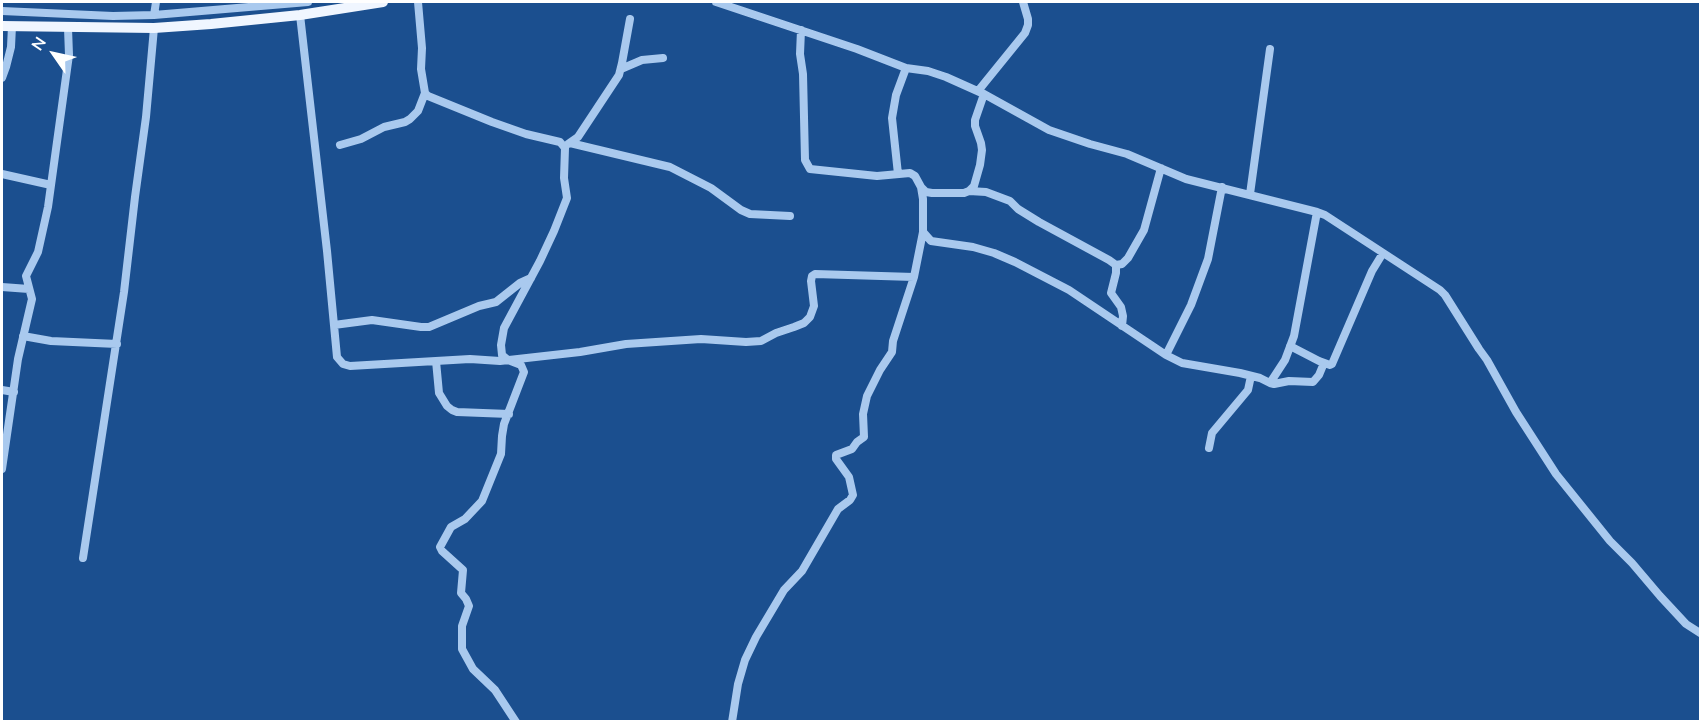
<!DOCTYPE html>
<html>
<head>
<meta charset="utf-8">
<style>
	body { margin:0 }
	#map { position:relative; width:1702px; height:723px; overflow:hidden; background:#1b4f8f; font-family:"Nunito Sans",sans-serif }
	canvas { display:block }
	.frame { position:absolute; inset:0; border:3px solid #fff; pointer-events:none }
	.north { position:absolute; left:24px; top:24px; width:60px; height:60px; -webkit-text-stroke:4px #1b4f8f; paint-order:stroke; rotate:304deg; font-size:16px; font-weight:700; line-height:24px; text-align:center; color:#fff }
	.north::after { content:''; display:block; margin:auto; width:21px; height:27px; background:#fff; clip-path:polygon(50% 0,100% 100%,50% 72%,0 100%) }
</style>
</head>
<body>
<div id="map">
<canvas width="1702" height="723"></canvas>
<div class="frame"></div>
<div class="north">N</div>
</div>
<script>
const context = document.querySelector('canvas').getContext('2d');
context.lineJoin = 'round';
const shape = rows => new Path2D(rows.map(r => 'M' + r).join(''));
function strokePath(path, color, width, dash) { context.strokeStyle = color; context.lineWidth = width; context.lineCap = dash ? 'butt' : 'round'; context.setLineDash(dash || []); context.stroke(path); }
strokePath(shape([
	[418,2,422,48,421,69,425,93,428,96,492,122,526,134,560,142,565,148,564,178,567,198,554,231,540,261,504,328,501,345,502,355,508,360,521,365,524,372,504,424,502,436,501,454,482,501,465,519,451,527,440,547,442,551,463,570,461,593,466,599,469,606,462,626,462,649,473,669,495,690,516,722],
	[716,2,857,49,906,68,928,71,946,77,984,94,1049,130,1090,144,1127,154,1186,179,1317,212,1325,215,1440,290,1445,295,1479,349,1487,360,1516,412,1556,474,1610,541,1632,563,1660,596,1686,624,1700,633],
	[2,11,113,16,154,15,308,2],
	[154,15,156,2],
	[300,15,327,251,337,357,343,364,350,366,470,359,500,361,580,352,626,344,701,339,746,342,761,341,776,333,794,327,804,323,810,317,814,306,811,281,812,276,815,274,914,277,923,232],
	[801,30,800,54,803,74,805,160,810,169,877,176,910,173,915,176,921,187,926,192,932,193,964,193,969,191,974,186,980,165,982,150,981,143,975,126,975,120,984,94],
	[621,69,642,60,663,58],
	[2,78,6,67,11,47,12,26],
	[978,91,1025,33,1028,25,1028,19,1023,2],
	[570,143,670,167,711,188,741,210,750,214,790,216],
	[568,144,578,137,619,75,622,63,630,19],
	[340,145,361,139,384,127,405,122,410,119,418,111,425,93],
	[2,174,51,185],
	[898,174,892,118,896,95,906,68],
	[921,187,923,199,923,232,931,241,973,247,994,253,1015,262,1069,290,1166,355,1182,363,1240,373,1260,378,1270,383,1274,384,1289,381,1313,382,1319,375,1324,363],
	[969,191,986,192,1010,201,1018,209,1039,222,1109,260,1116,265,1116,273,1111,293,1121,307,1123,316,1122,326],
	[1250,194,1270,49],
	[1116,265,1122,264,1128,258,1144,230,1161,168],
	[2,287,29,289],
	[334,325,372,320,421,327,429,327,479,306,496,302,520,283,531,278],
	[23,336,51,341,117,344],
	[1290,346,1319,361,1330,365,1332,364,1372,271,1383,253],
	[1166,355,1191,305,1208,259,1222,187],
	[436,361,439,393,447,406,452,410,457,412,509,414],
	[1270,383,1285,360,1294,336,1317,212],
	[2,390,14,392],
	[1209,448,1212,433,1248,390,1251,376],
	[2,469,18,359,32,299,26,276,38,252,48,207,69,55,68,28],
	[83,558,124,292,135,197,146,117,154,28],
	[732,722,738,684,745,660,756,637,784,590,802,571,838,509,850,500,853,495,849,477,836,459,836,455,852,449,857,442,864,437,863,414,867,396,880,370,892,352,893,341,914,277]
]), '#a9c9ee', 8);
strokePath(shape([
	[2,26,154,28,211,24,300,15,383,2]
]), '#f0f6ff', 10);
</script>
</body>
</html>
